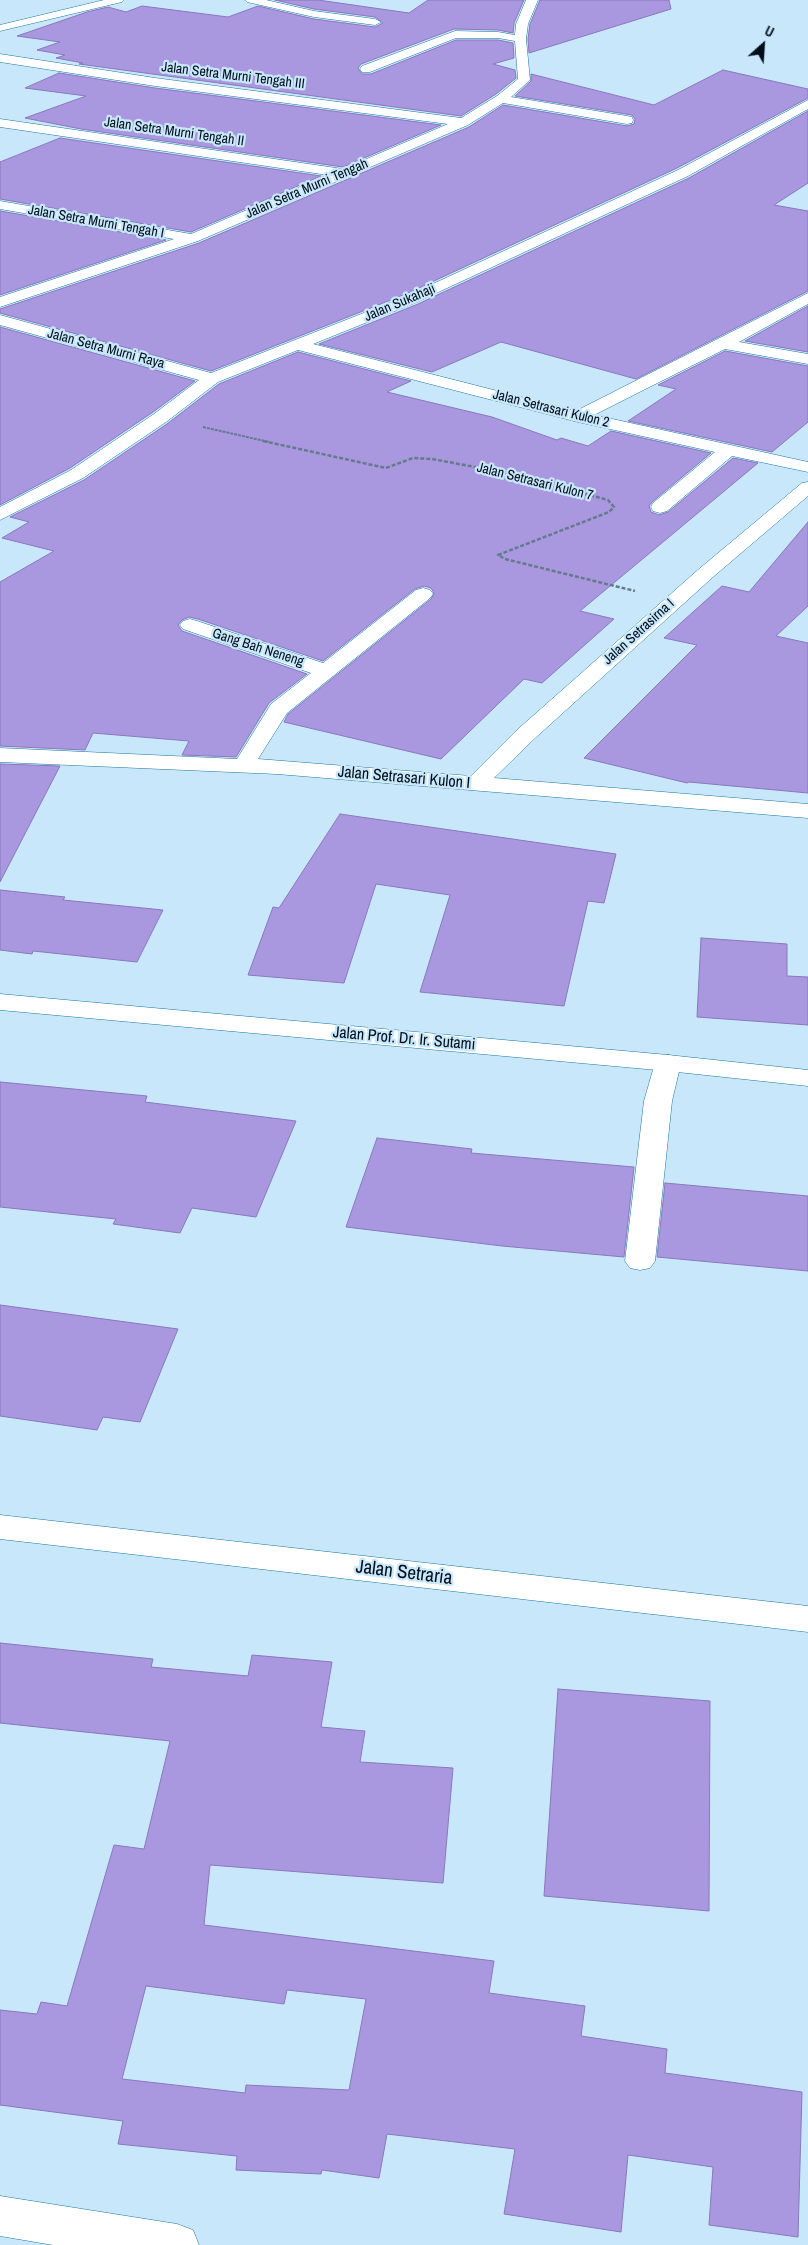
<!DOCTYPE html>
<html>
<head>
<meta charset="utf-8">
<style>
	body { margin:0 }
	#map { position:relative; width:808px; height:2245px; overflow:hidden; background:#c8e7fa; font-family:"Archivo Narrow",sans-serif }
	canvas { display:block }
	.north { position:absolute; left:738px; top:20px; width:50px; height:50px; -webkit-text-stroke:4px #c8e7fa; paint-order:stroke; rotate:26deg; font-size:14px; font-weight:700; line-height:20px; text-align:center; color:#000e1a }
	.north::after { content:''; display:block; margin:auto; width:18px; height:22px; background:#000e1a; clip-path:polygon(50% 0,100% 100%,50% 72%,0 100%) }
</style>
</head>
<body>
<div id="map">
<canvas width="808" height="2245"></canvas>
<div class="north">U</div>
</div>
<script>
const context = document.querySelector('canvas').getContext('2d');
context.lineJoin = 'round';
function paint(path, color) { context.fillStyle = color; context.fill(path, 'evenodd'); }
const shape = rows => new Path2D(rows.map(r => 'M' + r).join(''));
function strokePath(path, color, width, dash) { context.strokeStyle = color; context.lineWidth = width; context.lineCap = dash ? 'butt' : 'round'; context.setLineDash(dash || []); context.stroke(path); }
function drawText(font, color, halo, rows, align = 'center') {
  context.font = font + ' "Archivo Narrow",sans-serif'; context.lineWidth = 4.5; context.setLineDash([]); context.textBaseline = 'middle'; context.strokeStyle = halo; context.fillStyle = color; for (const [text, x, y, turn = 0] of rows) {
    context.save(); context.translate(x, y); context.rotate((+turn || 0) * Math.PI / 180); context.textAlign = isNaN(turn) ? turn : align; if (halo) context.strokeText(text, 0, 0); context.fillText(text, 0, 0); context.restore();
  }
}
const building = shape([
	[275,0,318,0,409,13,428,0,524,0,514,23,513,33,498,30,454,29,361,64,358,68,362,74,371,74,456,40,498,40,513,43,514,58,493,64,515,70,516,78,496,94,461,116,79,64,83,63,56,58,65,55,37,50,60,42,17,36,87,12,108,7,126,12,142,6,228,17,258,6,314,19,375,27,383,23,375,17,314,9,275,0],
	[540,0,669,0,671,9,529,53,528,39,530,24,540,0],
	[723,70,808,89,808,98,677,168,406,294,211,371,0,313,0,309,199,243,469,127,503,105,627,126,634,124,635,119,632,115,515,96,531,81,531,74,654,105,723,70],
	[59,73,155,88,441,125,343,167,81,129,25,118,86,96,25,88,59,73],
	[808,111,808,183,774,205,808,211,808,291,636,379,501,342,432,372,319,344,418,304,689,178,808,111],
	[60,138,321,176,191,232,0,199,0,162,60,138],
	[0,211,166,240,0,295,0,211],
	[808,306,808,352,745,341,808,306],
	[0,327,195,381,153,412,70,468,0,505,0,327],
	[725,351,808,366,808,422,772,452,628,421,676,389,658,385,725,351],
	[298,352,411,381,387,392,492,417,557,440,561,438,588,446,611,431,711,453,652,502,649,506,651,512,659,515,668,512,733,458,758,463,580,611,614,619,542,683,524,679,441,759,284,722,288,714,431,599,434,593,431,588,424,586,415,589,323,661,198,619,189,617,182,620,178,625,182,631,307,674,269,703,236,757,182,755,189,741,93,733,85,750,0,746,0,582,54,551,2,538,29,522,10,517,84,480,167,424,219,384,298,352],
	[808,522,808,606,776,636,808,643,808,793,689,782,687,783,584,758,697,645,664,638,722,586,749,592,808,522],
	[0,764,60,766,0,882,0,764],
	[340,814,616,854,604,903,588,901,564,1006,420,992,450,895,376,884,344,983,248,975,273,907,279,908,340,814],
	[0,890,65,897,63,900,163,910,137,962,33,951,32,954,0,950,0,890],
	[701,938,787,944,787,976,808,977,808,1025,697,1017,701,938],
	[0,1082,147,1096,145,1102,296,1121,256,1217,192,1208,180,1233,113,1224,116,1219,0,1207,0,1082],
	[377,1138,472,1149,471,1153,634,1167,624,1257,502,1246,346,1227,377,1138],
	[665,1183,808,1196,808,1271,657,1257,665,1183],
	[0,1305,178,1329,140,1422,103,1417,97,1430,0,1416,0,1305],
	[0,1643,153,1659,151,1667,248,1676,252,1655,332,1662,321,1727,365,1731,360,1762,453,1768,443,1883,210,1865,204,1925,494,1961,489,1993,585,2006,581,2036,667,2049,665,2073,802,2092,798,2237,709,2225,713,2167,628,2155,621,2232,504,2214,515,2149,387,2134,379,2178,322,2170,321,2174,236,2170,237,2156,118,2144,123,2121,0,2105,0,2010,37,2014,41,2002,67,2006,114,1845,144,1849,170,1741,0,1723,0,1643],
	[146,1986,284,2004,287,1990,366,1999,349,2090,246,2085,245,2093,122,2079,146,1986],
	[558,1689,710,1701,709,1911,544,1896,558,1689]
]);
paint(building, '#a997df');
strokePath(building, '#8978bd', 1);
const minor = shape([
	[104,0,124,0,122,2,0,31,0,25,104,0],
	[245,0,266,0,314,11,375,19,381,22,375,25,314,17,247,2,245,0],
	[526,0,538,0,528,24,526,39,530,80,511,97,627,116,632,117,633,120,632,123,627,124,503,103,468,125,198,241,0,307,0,297,174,239,0,209,0,201,191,234,328,175,0,127,0,119,343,169,448,124,155,86,0,62,0,54,155,78,461,118,497,96,518,79,515,41,498,38,456,38,370,72,362,72,360,69,362,66,455,31,498,32,515,35,516,24,526,0],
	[808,100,808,109,688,176,417,302,313,344,576,411,808,293,808,304,739,342,808,354,808,364,725,349,594,415,808,462,808,472,732,456,667,511,660,513,653,511,651,507,653,503,715,452,578,422,298,350,218,382,166,422,83,478,0,520,0,507,71,470,154,414,199,380,0,325,0,315,211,373,407,296,678,170,808,100],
	[808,482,808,496,713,577,533,740,494,778,808,804,808,818,277,774,0,762,0,748,237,759,271,704,311,673,183,629,180,625,183,621,190,619,197,621,323,663,416,590,423,588,430,590,433,594,430,598,287,713,258,759,471,776,517,730,699,569,802,483,808,482],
	[668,1055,677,1057,681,1063,672,1101,655,1261,650,1268,640,1270,630,1268,625,1261,644,1101,655,1063,659,1057,668,1055],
	[0,1515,808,1606,808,1632,0,1539,0,1515],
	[0,2196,177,2224,193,2230,199,2245,53,2245,0,2236,0,2196]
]);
const major = shape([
	[0,994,668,1055,808,1070,808,1086,668,1071,0,1010,0,994]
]);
strokePath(minor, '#1d77a2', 1);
strokePath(major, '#1d77a2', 1);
strokePath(shape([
	[203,427,269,442]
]), '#657b8b', 2, [3, 1]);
strokePath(shape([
	[263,441,386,468,413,458,432,459,502,472,608,500,614,507,609,512,498,555,505,559,635,591]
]), '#657b8b', 2.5, [4, 2]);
paint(minor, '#fff');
paint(major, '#fff');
drawText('14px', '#000e1a', '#c8e7fa', [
	["Jalan Setra Murni Tengah III",233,76,7],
	["Jalan Setra Murni Tengah II",174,132,8],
	["Jalan Setra Murni Tengah",307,189,-23],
	["Jalan Setra Murni Tengah I",96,222,10],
	["Jalan Sukahaji",400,303,-23],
	["Jalan Setra Murni Raya",106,349,15],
	["Jalan Setrasari Kulon 2",551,409,14],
	["Jalan Setrasari Kulon 7",535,482,14],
	["Jalan Setrasirna I",639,632,-42],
	["Gang Bah Neneng",258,648,18]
]);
drawText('16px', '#000e1a', '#c8e7fa', [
	["Jalan Setrasari Kulon I",404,778,5],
	["Jalan Prof. Dr. Ir. Sutami",404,1039,5]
]);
drawText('19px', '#000e1a', '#c8e7fa', [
	["Jalan Setraria",404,1573,7]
]);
</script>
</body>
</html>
